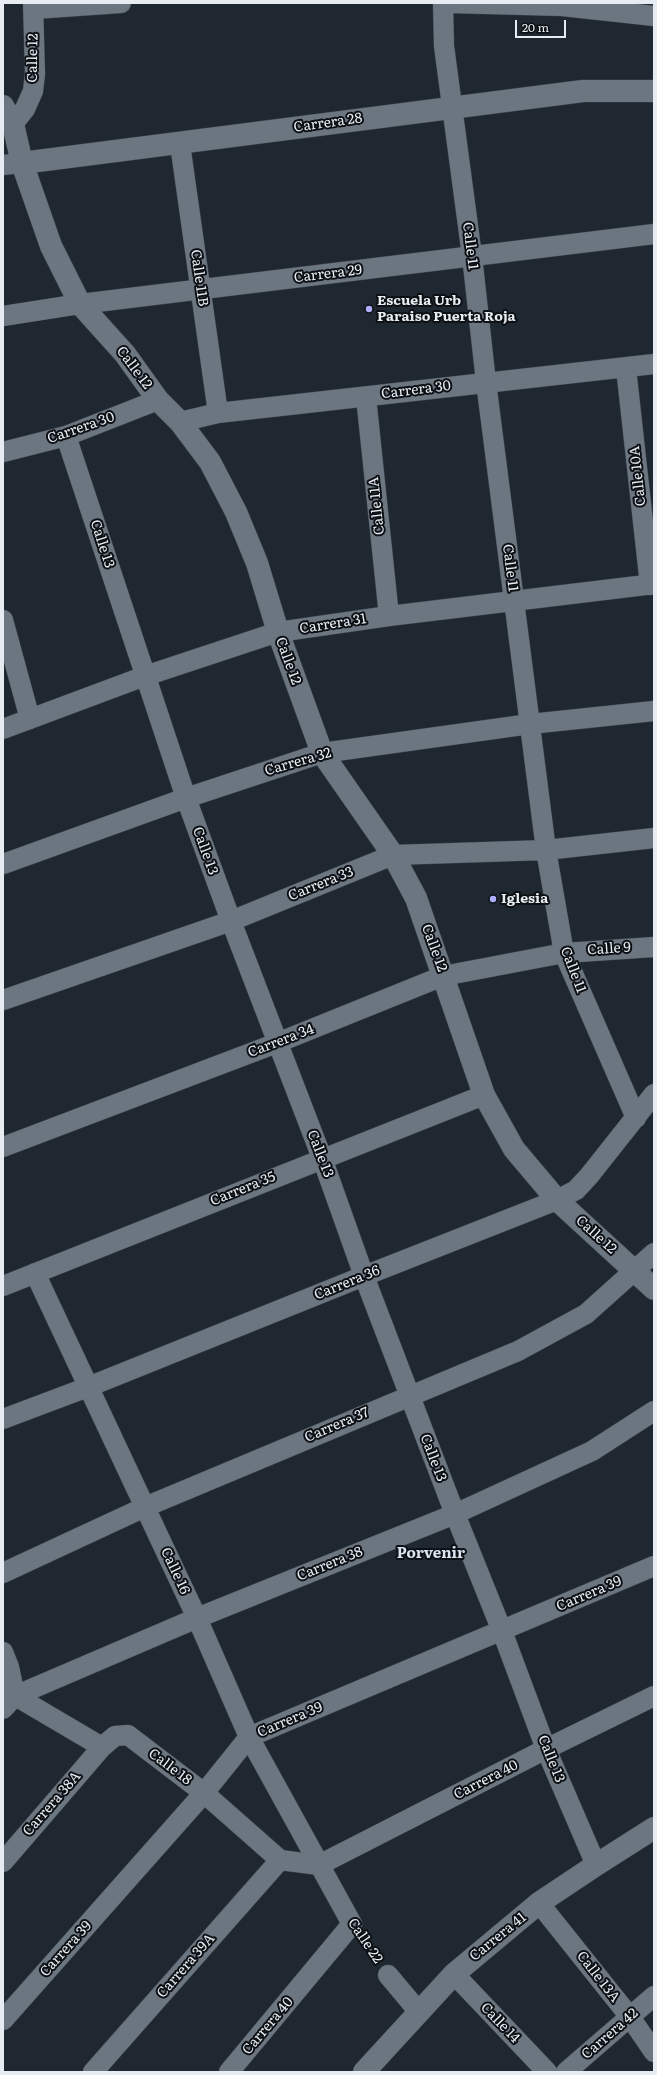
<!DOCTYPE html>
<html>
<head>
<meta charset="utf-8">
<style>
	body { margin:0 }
	#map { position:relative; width:657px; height:2075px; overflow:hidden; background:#1f2730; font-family:Literata,serif }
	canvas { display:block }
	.frame { position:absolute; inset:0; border:4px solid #e7ecf2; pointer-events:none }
	.scale { position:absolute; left:515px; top:20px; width:51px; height:18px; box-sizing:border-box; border:2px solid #e7ecf2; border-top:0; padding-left:5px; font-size:12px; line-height:14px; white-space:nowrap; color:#e7ecf2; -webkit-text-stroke:3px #0c1014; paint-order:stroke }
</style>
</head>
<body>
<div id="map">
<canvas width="657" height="2075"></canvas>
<div class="frame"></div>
<div class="scale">20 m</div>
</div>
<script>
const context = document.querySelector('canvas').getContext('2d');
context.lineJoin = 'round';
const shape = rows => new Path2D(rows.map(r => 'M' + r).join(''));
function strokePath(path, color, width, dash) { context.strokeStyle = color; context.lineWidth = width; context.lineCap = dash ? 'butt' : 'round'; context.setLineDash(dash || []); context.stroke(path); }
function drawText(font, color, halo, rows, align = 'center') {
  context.font = font + ' Literata,serif'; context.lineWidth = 4; context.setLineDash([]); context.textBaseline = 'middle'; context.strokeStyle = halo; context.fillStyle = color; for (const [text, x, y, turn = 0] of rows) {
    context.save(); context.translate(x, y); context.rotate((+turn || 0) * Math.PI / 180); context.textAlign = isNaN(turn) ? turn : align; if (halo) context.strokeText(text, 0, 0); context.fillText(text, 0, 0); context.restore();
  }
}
const street = shape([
	[443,3,444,46,472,256,486,382,546,850,564,953,636,1118],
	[448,3,562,6,654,16],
	[34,9,121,3],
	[13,124,25,109,33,91,35,74,33,3],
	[180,144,218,413],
	[3,165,22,163],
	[3,316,80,304,654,234],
	[626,368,650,585],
	[366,397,389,616],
	[180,422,218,413,654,364],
	[66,436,186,798,231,921,322,1158,364,1276,455,1514,502,1631,546,1749,596,1865],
	[3,452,66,436,158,400],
	[3,620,30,719],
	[3,729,145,676,278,632,389,616,654,584],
	[3,864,186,798,322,753,530,724,654,711],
	[3,1000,231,921,393,855,546,850,654,838],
	[3,1147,277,1043,443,976,564,953,654,947],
	[35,1273,197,1618,249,1737,352,1924,229,2072],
	[3,1286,484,1095],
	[3,1419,88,1387,364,1276,557,1200,576,1190,589,1176,654,1094],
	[3,1573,145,1507,518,1351,586,1314,654,1253],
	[3,1652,9,1667,15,1696],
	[7,1691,102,1747],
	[3,1709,15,1696,197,1618,455,1514,592,1451,654,1411],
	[3,1862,102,1747,115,1736,128,1735,204,1793,280,1860,319,1865],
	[319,1865,546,1749,654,1696],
	[539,1903,630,2017,654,2052],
	[454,1974,547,2072],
	[388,1975,419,2012],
	[3,2020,204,1793,249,1737,654,1566],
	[93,2072,280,1860],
	[566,2072,654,1996]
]);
const secondary = shape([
	[3,106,13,124,22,163,51,246,80,304,125,354,158,400,180,422,210,462,236,512,257,563,278,632,322,753,393,855,416,898,484,1095,514,1149,557,1200,654,1289],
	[22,163,583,91,654,91],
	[364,2072,454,1974,539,1903,596,1865,654,1828]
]);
strokePath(street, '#3e454c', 21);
strokePath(secondary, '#3e454c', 23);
strokePath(shape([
	[363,1939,378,1961]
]), '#838a91', 2.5, [2, 2]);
strokePath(street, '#6c7681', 20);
strokePath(secondary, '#6c7681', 22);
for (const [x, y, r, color] of [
	[369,309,4,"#adaffb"],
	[493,899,4,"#adaffb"]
]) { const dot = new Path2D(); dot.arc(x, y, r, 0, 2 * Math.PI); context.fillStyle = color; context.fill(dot); strokePath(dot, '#0c1014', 1.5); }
drawText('14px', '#e7ecf2', '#0c1014', [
	["Calle 12",33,58,-89],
	["Carrera 28",328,123,-8],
	["Calle 11",470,246,83],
	["Carrera 29",328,274,-7],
	["Calle 11B",199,278,82],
	["Calle 12",134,368,53],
	["Carrera 30",416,390,-7],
	["Carrera 30",81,428,-19],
	["Calle 10A",638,476,-96],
	["Calle 11A",377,506,-96],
	["Calle 13",102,544,72],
	["Calle 11",510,568,83],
	["Carrera 31",333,624,-9],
	["Calle 12",288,661,70],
	["Carrera 32",298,762,-16],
	["Calle 13",205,851,70],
	["Carrera 33",321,884,-22],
	["Calle 12",434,948,70],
	["Calle 9",609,949,-4],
	["Calle 11",573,970,69],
	["Carrera 34",281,1041,-21],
	["Calle 13",320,1154,69],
	["Carrera 35",243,1189,-22],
	["Calle 12",596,1235,42],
	["Carrera 36",347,1283,-22],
	["Carrera 37",337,1425,-23],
	["Calle 13",433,1458,69],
	["Carrera 38",330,1564,-22],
	["Calle 16",175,1571,65],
	["Carrera 39",589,1594,-23],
	["Carrera 39",290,1720,-23],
	["Calle 13",551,1759,68],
	["Calle 18",170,1767,37],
	["Carrera 40",486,1780,-27],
	["Carrera 38A",52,1804,-49],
	["Carrera 41",498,1937,-39],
	["Calle 22",365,1941,56],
	["Carrera 39",66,1949,-48],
	["Carrera 39A",186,1966,-49],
	["Calle 13A",598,1977,52],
	["Calle 14",500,2023,46],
	["Carrera 40",268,2026,-50],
	["Carrera 42",610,2034,-41]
]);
drawText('bold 14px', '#e7ecf2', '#0c1014', [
	["Escuela Urb",377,301],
	["Paraiso Puerta Roja",377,317],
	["Iglesia",501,899]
], 'left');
drawText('bold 15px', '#dae5f1', '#0c1014', [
	["Porvenir",431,1554]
]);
</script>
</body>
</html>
